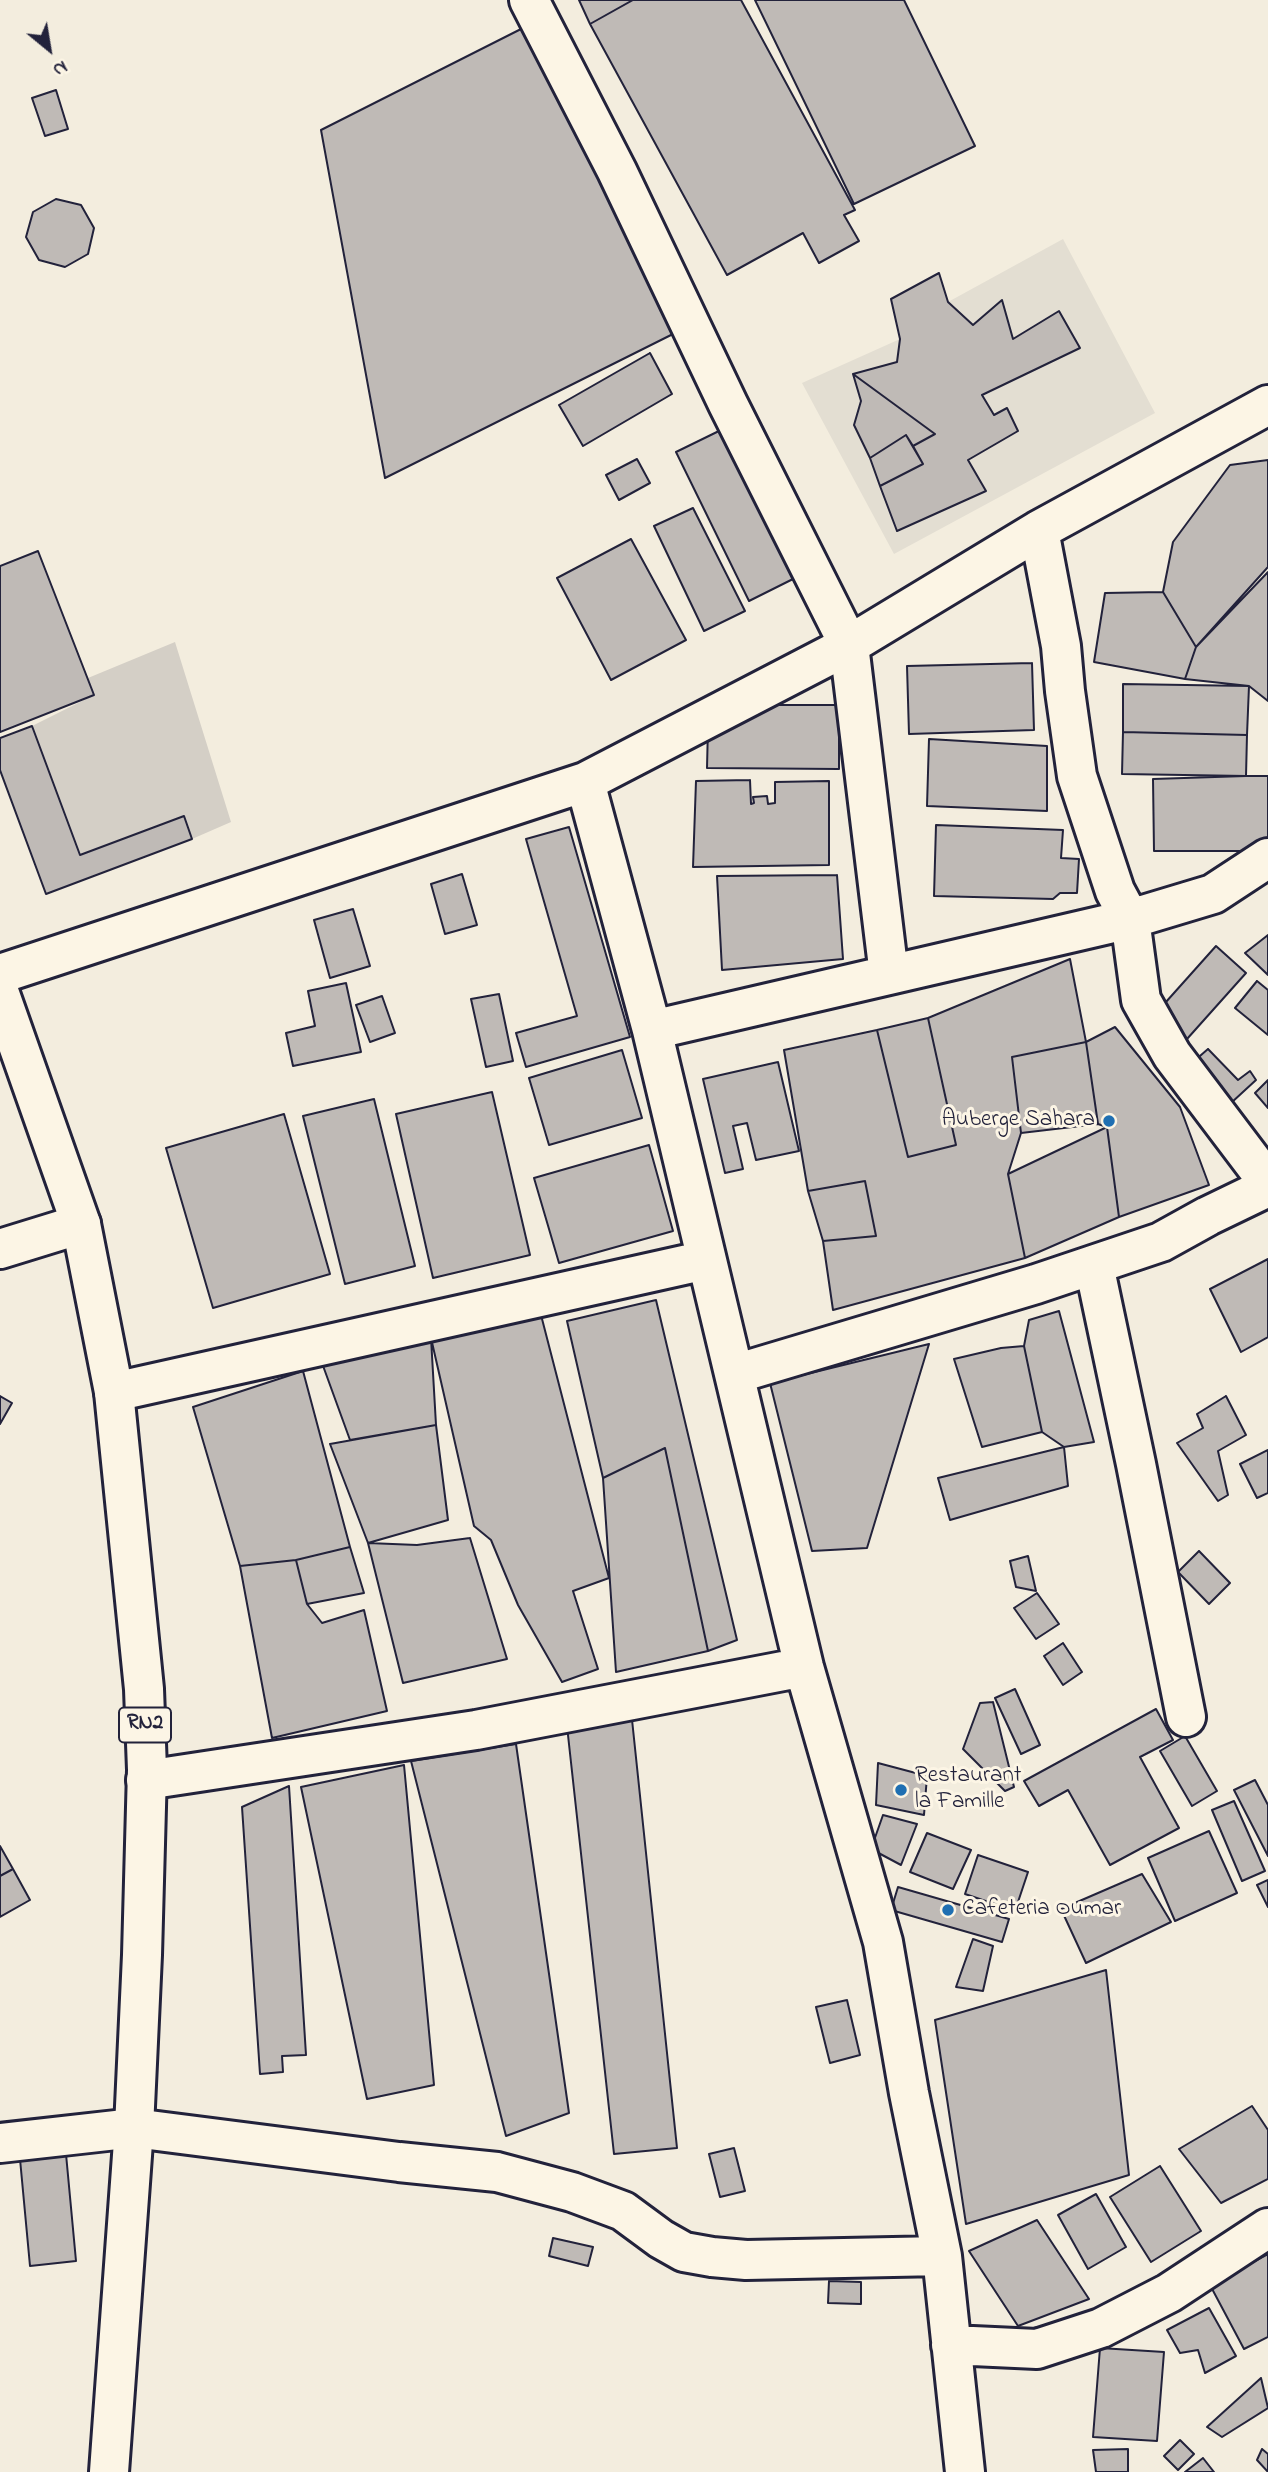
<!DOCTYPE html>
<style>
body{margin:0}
#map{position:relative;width:1268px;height:2472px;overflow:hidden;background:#f3edde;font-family:"Indie Flower",sans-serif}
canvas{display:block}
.north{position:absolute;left:14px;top:14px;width:70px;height:70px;-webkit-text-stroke:5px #fcf5e5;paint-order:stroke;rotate:150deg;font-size:19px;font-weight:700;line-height:28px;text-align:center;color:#22223b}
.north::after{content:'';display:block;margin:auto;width:24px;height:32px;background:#22223b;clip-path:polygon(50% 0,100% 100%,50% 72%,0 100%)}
</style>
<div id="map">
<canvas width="1268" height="2472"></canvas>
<div class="north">N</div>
</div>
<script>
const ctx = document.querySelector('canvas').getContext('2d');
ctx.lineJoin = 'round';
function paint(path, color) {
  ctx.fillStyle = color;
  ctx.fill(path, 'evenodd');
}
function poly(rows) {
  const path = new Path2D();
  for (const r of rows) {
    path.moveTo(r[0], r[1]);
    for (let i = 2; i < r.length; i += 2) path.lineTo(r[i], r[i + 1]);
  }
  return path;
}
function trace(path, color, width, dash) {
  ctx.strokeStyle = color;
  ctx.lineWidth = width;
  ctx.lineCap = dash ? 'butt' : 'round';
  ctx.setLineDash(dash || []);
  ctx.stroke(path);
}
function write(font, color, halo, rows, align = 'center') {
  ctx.font = font + ' "Indie Flower",sans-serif';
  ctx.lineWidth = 6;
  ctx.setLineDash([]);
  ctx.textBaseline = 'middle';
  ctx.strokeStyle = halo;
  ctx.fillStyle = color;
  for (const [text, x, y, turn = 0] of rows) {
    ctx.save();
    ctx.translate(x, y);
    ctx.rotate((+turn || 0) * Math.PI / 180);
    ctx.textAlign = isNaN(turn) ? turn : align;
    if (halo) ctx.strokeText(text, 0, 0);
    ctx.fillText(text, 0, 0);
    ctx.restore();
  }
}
paint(poly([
 [1063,239,1155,413,894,554,802,383,900,339,948,302]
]), '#e3ded2');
paint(poly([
 [175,642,231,822,192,839,184,816,80,855,32,726,94,695,88,678]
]), '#d4cfc6');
const building = poly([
 [579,0,633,0,590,24,579,0],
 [633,0,741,0,855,210,844,215,859,241,819,263,803,233,727,275,590,24,633,0],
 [755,0,904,0,975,146,854,204,755,0],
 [523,28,677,332,385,478,321,130,523,28],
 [56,90,68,129,45,136,32,98,56,90],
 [56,199,81,205,94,228,88,254,65,267,39,260,26,237,33,212,56,199],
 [939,273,948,302,973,325,1002,300,1013,339,1059,311,1080,348,982,395,994,415,1007,408,1018,431,968,460,986,491,897,531,880,486,923,464,913,446,935,434,853,374,897,362,900,339,891,299,939,273],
 [650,353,672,394,583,446,559,405,650,353],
 [853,374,935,434,913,446,906,435,870,458,854,425,861,401,853,374],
 [721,430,793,579,749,601,676,452,721,430],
 [906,435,923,464,880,486,870,458,906,435],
 [637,459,650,483,619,500,606,475,637,459],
 [1268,460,1268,567,1196,647,1163,592,1173,542,1230,465,1268,460],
 [693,508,745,611,704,631,654,526,693,508],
 [631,539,686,640,611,680,557,578,631,539],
 [38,551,94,695,0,732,0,566,38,551],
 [1268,572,1268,701,1249,686,1185,679,1196,647,1268,572],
 [1163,592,1196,647,1185,679,1094,662,1105,593,1163,592],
 [1032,663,1034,730,909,734,907,666,1032,663],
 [1123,684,1249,686,1247,735,1123,732,1123,684],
 [759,705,839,705,839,769,707,768,708,726,759,705],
 [32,726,80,855,184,816,192,839,46,894,0,770,0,738,32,726],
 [1123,732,1247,735,1246,776,1122,774,1123,732],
 [929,739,1047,746,1047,811,927,806,929,739],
 [1246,776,1268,776,1268,851,1154,851,1153,779,1246,776],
 [750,780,751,804,754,803,753,797,767,796,768,804,775,803,775,782,829,781,829,865,693,867,696,781,750,780],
 [936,825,1063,830,1061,858,1079,859,1077,893,1060,893,1053,899,934,896,936,825],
 [569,827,630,1037,526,1067,516,1033,577,1016,526,839,569,827],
 [462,874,477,925,445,934,431,884,462,874],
 [837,875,843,959,722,970,717,876,837,875],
 [353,909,370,966,330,978,314,920,353,909],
 [1268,935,1268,975,1245,953,1268,935],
 [1216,946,1246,973,1187,1039,1157,1012,1216,946],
 [1070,959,1086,1042,1012,1057,1021,1133,1008,1174,1025,1258,833,1310,823,1241,876,1236,865,1181,808,1191,784,1050,877,1030,908,1157,956,1145,928,1018,1070,959],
 [1257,981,1268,990,1268,1035,1235,1008,1257,981],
 [346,983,361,1052,293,1066,286,1033,315,1026,308,991,346,983],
 [499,994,513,1061,486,1067,471,999,499,994],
 [382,996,395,1033,370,1042,356,1005,382,996],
 [928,1018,956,1145,908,1157,877,1030,928,1018],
 [1115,1027,1180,1107,1209,1185,1119,1217,1107,1127,1098,1124,1086,1042,1115,1027],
 [1086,1042,1098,1124,1021,1133,1012,1057,1086,1042],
 [1208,1049,1238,1080,1250,1071,1256,1080,1231,1103,1193,1062,1208,1049],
 [622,1050,642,1118,549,1145,529,1078,622,1050],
 [778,1062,799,1151,756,1160,747,1123,733,1126,743,1169,725,1173,703,1079,778,1062],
 [1268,1080,1268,1108,1255,1093,1268,1080],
 [492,1092,530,1255,433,1278,396,1114,492,1092],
 [374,1099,415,1266,345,1284,303,1116,374,1099],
 [284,1114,330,1274,213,1308,166,1148,284,1114],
 [1107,1127,1119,1217,1025,1258,1008,1174,1107,1127],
 [649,1145,673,1231,559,1263,534,1178,649,1145],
 [865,1181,876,1236,823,1241,808,1191,865,1181],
 [1268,1259,1268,1337,1241,1352,1210,1289,1268,1259],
 [656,1300,737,1640,708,1651,665,1448,603,1478,567,1321,656,1300],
 [1059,1311,1094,1442,1064,1447,1042,1432,1024,1346,1029,1320,1059,1311],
 [541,1315,609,1578,573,1591,598,1669,562,1682,518,1605,491,1540,474,1526,431,1338,541,1315],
 [431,1338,436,1425,350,1440,322,1363,431,1338],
 [929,1344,867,1548,812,1551,770,1383,929,1344],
 [1024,1346,1042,1432,982,1447,954,1359,1001,1348,1024,1346],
 [303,1371,350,1547,296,1560,240,1566,193,1407,303,1371],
 [0,1396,12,1403,0,1424,0,1396],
 [1226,1396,1246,1435,1218,1451,1228,1495,1218,1501,1177,1443,1203,1428,1197,1414,1226,1396],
 [436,1425,448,1520,368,1543,330,1444,436,1425],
 [1064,1447,1068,1486,950,1520,938,1478,1064,1447],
 [665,1448,708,1651,616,1672,603,1478,665,1448],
 [1268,1450,1268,1493,1257,1498,1240,1464,1268,1450],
 [470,1538,507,1659,403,1683,368,1543,417,1545,470,1538],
 [350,1547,364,1593,307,1604,296,1560,350,1547],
 [1199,1551,1230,1583,1209,1604,1178,1572,1199,1551],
 [1028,1556,1036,1591,1016,1587,1010,1561,1028,1556],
 [296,1560,307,1604,322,1623,364,1610,387,1711,272,1738,240,1566,296,1560],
 [1037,1593,1059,1624,1036,1639,1014,1608,1037,1593],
 [1063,1643,1082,1672,1063,1685,1044,1656,1063,1643],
 [1015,1689,1040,1745,1021,1754,995,1698,1015,1689],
 [993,1702,1014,1787,1005,1791,963,1749,980,1703,993,1702],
 [1156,1709,1173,1740,1140,1757,1179,1828,1110,1865,1068,1790,1039,1806,1024,1781,1156,1709],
 [631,1710,677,2148,614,2154,567,1726,631,1710],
 [1185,1736,1217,1791,1192,1806,1160,1751,1185,1736],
 [516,1744,569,2113,506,2136,411,1761,516,1744],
 [878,1763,927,1776,924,1815,876,1805,878,1763],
 [404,1765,434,2085,367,2099,301,1787,404,1765],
 [1255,1780,1268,1805,1268,1856,1234,1790,1255,1780],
 [289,1786,306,2055,282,2056,283,2072,260,2074,242,1807,289,1786],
 [1234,1801,1265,1871,1242,1881,1212,1810,1234,1801],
 [883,1815,917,1824,901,1865,871,1849,883,1815],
 [1209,1831,1237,1893,1175,1921,1148,1858,1209,1831],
 [927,1833,971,1850,953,1889,910,1872,927,1833],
 [0,1846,13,1869,0,1876,0,1846],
 [978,1855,1028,1872,1015,1911,965,1894,978,1855],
 [13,1869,30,1900,0,1917,0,1876,13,1869],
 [1142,1874,1171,1922,1086,1963,1061,1909,1142,1874],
 [1268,1880,1268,1907,1257,1885,1268,1880],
 [898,1887,1009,1919,1002,1942,891,1910,898,1887],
 [973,1939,993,1946,983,1991,956,1987,973,1939],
 [1106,1970,1129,2175,966,2224,935,2020,1106,1970],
 [847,2000,860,2055,830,2063,816,2007,847,2000],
 [1252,2106,1268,2130,1268,2179,1221,2203,1179,2149,1252,2106],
 [734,2148,745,2191,720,2197,709,2154,734,2148],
 [66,2154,76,2261,30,2266,20,2159,66,2154],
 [1160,2166,1201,2231,1151,2262,1110,2197,1160,2166],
 [1096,2194,1126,2247,1088,2269,1058,2215,1096,2194],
 [1037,2220,1089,2299,1018,2326,969,2251,1037,2220],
 [553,2238,593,2247,588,2266,549,2256,553,2238],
 [1268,2254,1268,2337,1244,2349,1210,2285,1268,2254],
 [829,2281,861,2282,861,2304,828,2303,829,2281],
 [1209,2308,1236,2356,1205,2373,1198,2350,1180,2353,1167,2330,1209,2308],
 [1100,2348,1164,2352,1157,2441,1093,2437,1100,2348],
 [1261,2378,1268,2408,1222,2437,1207,2427,1261,2378],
 [1180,2440,1194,2454,1178,2470,1164,2456,1180,2440],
 [1128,2449,1128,2472,1096,2472,1093,2450,1128,2449],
 [1262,2449,1268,2454,1268,2472,1257,2460,1262,2449],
 [1203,2458,1214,2472,1185,2472,1203,2458]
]);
paint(building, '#bfbab6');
trace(building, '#22223b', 2);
const minor = poly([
 [529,0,617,171,728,404,849,645,889,975],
 [1039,530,1061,646,1065,691,1077,776,1115,891,1130,919,1141,1000,1172,1055,1268,1182],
 [585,782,652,1030,804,1667,883,1942,909,2093,942,2256,965,2472],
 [0,974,585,782,849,645,1039,530,1268,405],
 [652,1030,1130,919,1213,894,1268,858],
 [0,1249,81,1224],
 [1094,1265,1136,1464,1186,1717],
 [735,1374,1036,1284,1161,1242,1208,1216,1268,1187],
 [114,1392,706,1260],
 [146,1780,476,1730,804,1667],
 [0,2143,134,2128,399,2162,497,2172,572,2192,623,2211,661,2239,684,2252,712,2257,746,2260,942,2256],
 [951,2345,1037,2349,1101,2328,1169,2293,1268,2228]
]);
const highway = poly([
 [0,994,81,1224,114,1392,144,1689,147,1770,142,1955,134,2128,109,2472]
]);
trace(minor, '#22223b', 44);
trace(highway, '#22223b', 44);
trace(minor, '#fcf5e5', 38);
trace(highway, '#fcf5e5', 38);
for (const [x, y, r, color] of [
 [1109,1121,7,"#1f6fb2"],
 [901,1790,7,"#1f6fb2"],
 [948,1910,7,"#1f6fb2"]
]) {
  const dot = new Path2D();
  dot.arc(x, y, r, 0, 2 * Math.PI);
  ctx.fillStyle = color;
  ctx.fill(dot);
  trace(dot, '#fcf5e5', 2.5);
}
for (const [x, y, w] of [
 [145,1725,52]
]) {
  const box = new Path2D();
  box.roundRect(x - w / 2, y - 17.5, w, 35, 5);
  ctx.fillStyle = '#fcf5e5';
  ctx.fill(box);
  trace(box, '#22223b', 2);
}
write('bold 21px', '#22223b', null, [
 ["RN2",145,1725]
]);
write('23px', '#22223b', '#fcf5e5', [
 ["Auberge Sahara",1095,1121,"right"],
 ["Restaurant",915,1777],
 ["la Famille",915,1803],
 ["Cafeteria Oumar",962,1910]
], 'left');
</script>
